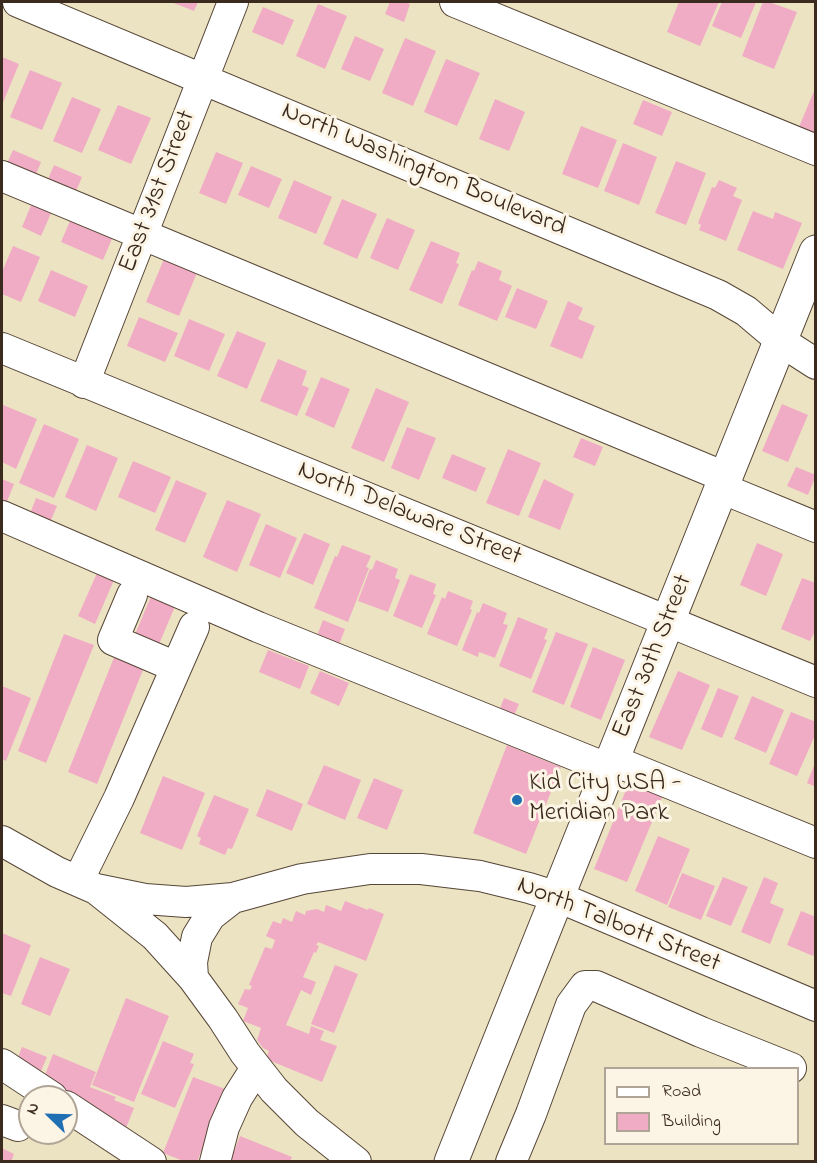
<!DOCTYPE html>
<style>
body{margin:0}
#map{position:relative;width:817px;height:1163px;overflow:hidden;background:#ece3c2;font-family:"Indie Flower",sans-serif}
canvas{display:block}
.frame{position:absolute;inset:0;border:3px solid #3b2a1e;pointer-events:none}
.legend{position:absolute;left:604px;top:1067px;width:195px;height:78px;box-sizing:border-box;background:#fcf5e5;border:2px solid #afa495;margin:0;padding:8px 10px;list-style:none;font-size:18px;color:#3b2a1e}
.legend li{display:flex;align-items:center;gap:12px;height:30px}
.legend b{width:30px;border:2px solid #afa495}
.north{position:absolute;left:18px;top:1085px;width:60px;height:60px;box-sizing:border-box;background:#fcf5e5;border:2px solid #afa495;border-radius:50%;rotate:293deg;font-size:16px;font-weight:700;line-height:24px;text-align:center;color:#3b2a1e}
.north::after{content:'';display:block;margin:auto;width:21px;height:27px;background:#1f6fb2;clip-path:polygon(50% 0,100% 100%,50% 72%,0 100%)}
</style>
<div id="map">
<canvas width="817" height="1163"></canvas>
<div class="frame"></div>
<ul class="legend">
<li><b style="height:8px;background:#fff"></b>Road</li>
<li><b style="height:16px;background:#f1acc5"></b>Building</li>
</ul>
<div class="north">N</div>
</div>
<script>
const ctx = document.querySelector('canvas').getContext('2d');
ctx.lineJoin = 'round';
function paint(path, color) {
  ctx.fillStyle = color;
  ctx.fill(path, 'evenodd');
}
function poly(rows) {
  const path = new Path2D();
  for (const r of rows) {
    path.moveTo(r[0], r[1]);
    for (let i = 2; i < r.length; i += 2) path.lineTo(r[i], r[i + 1]);
  }
  return path;
}
function trace(path, color, width, dash) {
  ctx.strokeStyle = color;
  ctx.lineWidth = width;
  ctx.lineCap = dash ? 'butt' : 'round';
  ctx.setLineDash(dash || []);
  ctx.stroke(path);
}
function write(font, color, halo, rows, align = 'center') {
  ctx.font = font + ' "Indie Flower",sans-serif';
  ctx.lineWidth = 6;
  ctx.setLineDash([]);
  ctx.textBaseline = 'middle';
  ctx.strokeStyle = halo;
  ctx.fillStyle = color;
  for (const [text, x, y, turn = 0] of rows) {
    ctx.save();
    ctx.translate(x, y);
    ctx.rotate((+turn || 0) * Math.PI / 180);
    ctx.textAlign = isNaN(turn) ? turn : align;
    if (halo) ctx.strokeText(text, 0, 0);
    ctx.fillText(text, 0, 0);
    ctx.restore();
  }
}
paint(poly([
 [171,2,198,2,194,11],
 [390,2,405,2,410,4,404,22,385,14],
 [679,2,719,2,700,46,667,32],
 [722,2,756,2,741,38,712,26],
 [763,2,769,2,797,12,774,69,742,56],
 [318,4,347,16,325,69,296,56],
 [263,7,294,20,283,45,252,32],
 [355,36,384,49,370,81,341,69],
 [405,38,436,51,413,106,382,93],
 [2,57,19,64,2,105],
 [446,59,480,73,457,126,424,112],
 [30,70,62,83,42,130,10,117],
 [814,91,816,91,816,148,794,139],
 [72,97,101,109,82,153,53,141],
 [495,99,525,112,509,151,479,139],
 [643,100,672,112,662,136,633,124],
 [118,105,151,118,131,164,98,150],
 [581,126,617,140,598,188,562,174],
 [623,143,657,157,639,205,604,191],
 [13,150,41,162,33,182,4,170],
 [216,152,243,163,226,204,199,193],
 [676,161,706,173,686,225,655,213],
 [54,165,82,177,74,196,46,184],
 [251,166,282,179,269,208,238,195],
 [294,180,332,197,316,234,278,218],
 [719,180,737,188,733,196,742,200,726,241,699,230,701,225,698,223,712,187,715,188],
 [342,199,377,214,357,259,323,244],
 [32,203,52,211,41,236,22,227],
 [753,211,773,219,775,212,802,223,783,269,737,250],
 [72,216,114,234,103,260,61,242],
 [387,218,415,230,398,270,370,258],
 [431,241,460,253,456,263,459,264,442,304,409,290],
 [13,246,40,257,21,302,2,294,2,272],
 [166,254,199,268,179,316,146,302],
 [478,261,502,271,499,280,512,286,497,321,458,305,472,270,474,271],
 [51,270,88,286,75,317,38,301],
 [517,288,548,301,536,329,505,317],
 [568,301,583,308,578,319,595,326,582,359,550,346],
 [139,317,178,333,165,362,127,346],
 [189,319,225,334,209,371,174,356],
 [237,331,266,343,247,389,217,376],
 [278,359,307,371,302,385,309,388,297,416,260,401],
 [321,377,350,389,334,428,305,415],
 [376,388,409,402,384,462,351,448],
 [782,404,808,415,788,462,762,451],
 [3,405,37,419,16,469,2,462,2,409],
 [44,424,79,439,54,498,19,483],
 [407,427,436,438,419,480,391,468],
 [581,438,603,447,595,466,573,457],
 [87,445,118,458,96,511,65,497],
 [508,449,541,463,519,516,486,503],
 [452,454,486,468,476,492,442,478],
 [133,461,171,477,155,513,118,497],
 [796,467,816,475,808,495,787,486],
 [2,479,14,484,4,509,2,508],
 [544,479,574,494,560,530,528,517],
 [176,480,207,493,185,543,155,530],
 [36,498,57,506,48,527,28,519],
 [227,500,261,514,237,572,203,557],
 [266,524,297,538,280,578,249,565],
 [304,533,330,544,313,585,286,573],
 [757,543,783,554,766,596,740,585],
 [342,545,371,556,366,567,369,568,348,622,314,608,335,556,337,557],
 [376,560,398,569,395,578,400,580,388,612,358,601,370,569,372,570],
 [97,573,114,580,95,624,78,616],
 [410,574,436,584,433,594,436,595,422,628,393,616],
 [802,578,816,583,816,629,810,641,781,629],
 [448,591,473,601,470,609,472,610,457,646,427,634,442,597,445,599],
 [152,594,176,604,157,649,133,639],
 [483,603,507,613,503,624,508,625,495,658,479,652,478,657,462,650,477,612,479,613],
 [518,617,548,629,544,639,547,640,531,679,499,666],
 [323,620,345,629,337,650,315,641],
 [556,632,588,644,564,705,532,692],
 [64,634,94,645,46,763,18,751],
 [593,647,625,660,601,720,570,707],
 [268,650,309,666,300,689,259,672],
 [115,655,145,665,97,784,68,772],
 [320,671,349,683,339,706,310,693],
 [678,671,710,685,682,750,649,737],
 [2,686,31,698,6,761,2,759],
 [718,688,739,696,722,738,701,729],
 [752,696,784,710,766,753,734,739],
 [504,698,519,704,510,725,496,719],
 [791,712,816,722,816,733,797,776,769,764],
 [507,745,561,767,526,854,473,833],
 [815,763,816,763,816,787,807,783],
 [324,765,361,780,345,820,307,804],
 [163,776,205,793,182,850,140,833],
 [374,778,403,790,387,830,357,818],
 [630,780,664,793,627,882,594,869],
 [267,789,303,804,292,831,256,816],
 [214,795,249,809,232,849,228,848,225,855,199,844,201,838,197,836],
 [658,836,690,849,667,905,635,891],
 [682,873,715,886,701,920,668,907],
 [723,877,748,887,731,926,706,916],
 [764,877,778,883,770,903,784,909,770,944,741,932],
 [345,901,368,910,369,908,384,914,366,961,318,942,316,945,319,946,316,953,314,952,303,977,316,982,311,995,301,990,286,1025,309,1034,311,1026,324,1031,320,1040,337,1046,322,1082,266,1059,269,1051,263,1048,257,1040,261,1028,243,1021,248,1008,238,1004,245,989,250,990,252,986,249,985,265,947,272,949,275,940,266,936,273,921,281,924,283,918,292,922,296,911,305,915,306,911,317,909,324,912,326,905,341,911],
 [801,911,816,917,816,949,813,956,787,945],
 [2,933,31,945,11,996,2,993],
 [40,957,70,969,50,1016,21,1004],
 [335,965,358,974,334,1033,311,1024],
 [126,998,169,1016,134,1102,92,1085],
 [163,1041,194,1054,190,1063,194,1064,175,1108,141,1094],
 [22,1047,47,1057,38,1078,14,1068],
 [53,1054,96,1072,90,1087,116,1097,114,1100,134,1108,124,1133,42,1083],
 [193,1077,225,1089,197,1162,186,1162,163,1153],
 [240,1136,292,1157,290,1162,230,1162],
 [2,1148,14,1154,11,1162,2,1162]
]), '#f1acc5');
const minor = poly([
 [18,2,718,295,746,311,785,344,816,364],
 [455,2,816,150],
 [2,176,725,477],
 [2,348,816,682],
 [84,383,233,2],
 [721,488,816,527],
 [2,516,258,627,609,769],
 [132,595,113,640,176,667],
 [612,760,816,843],
 [2,841,57,872,96,889,155,936,193,978,223,1019,245,1053,274,1090,307,1123,356,1162],
 [78,881,119,798,194,627],
 [96,889,145,899,186,902,233,898,302,879,370,869,421,869,480,876,529,888,558,897,816,1006],
 [193,978,192,962,197,937,210,916,233,898],
 [2,1064,52,1097],
 [66,1106,151,1162],
 [2,1120,18,1126],
 [215,1162,224,1127,237,1098,256,1068],
 [511,1162,531,1114,571,1005,585,986,596,986,701,1032,791,1068]
]);
const major = poly([
 [451,1162,816,252]
]);
trace(minor, '#564637', 32);
trace(major, '#564637', 35);
trace(minor, '#fff', 30);
trace(major, '#fff', 33);
for (const [x, y, r, color] of [
 [517,800,6,"#1f6fb2"]
]) {
  const dot = new Path2D();
  dot.arc(x, y, r, 0, 2 * Math.PI);
  ctx.fillStyle = color;
  ctx.fill(dot);
  trace(dot, '#fcf5e5', 2);
}
write('26px', '#3b2a1e', '#fcf5e5', [
 ["North Washington Boulevard",423,171,23],
 ["East 31st Street",159,192,-69],
 ["North Delaware Street",409,515,22],
 ["East 30th Street",654,657,-68],
 ["North Talbott Street",618,926,22]
]);
write('26px', '#3b2a1e', '#fcf5e5', [
 ["Kid City USA -",529,785],
 ["Meridian Park",529,815]
], 'left');
</script>
